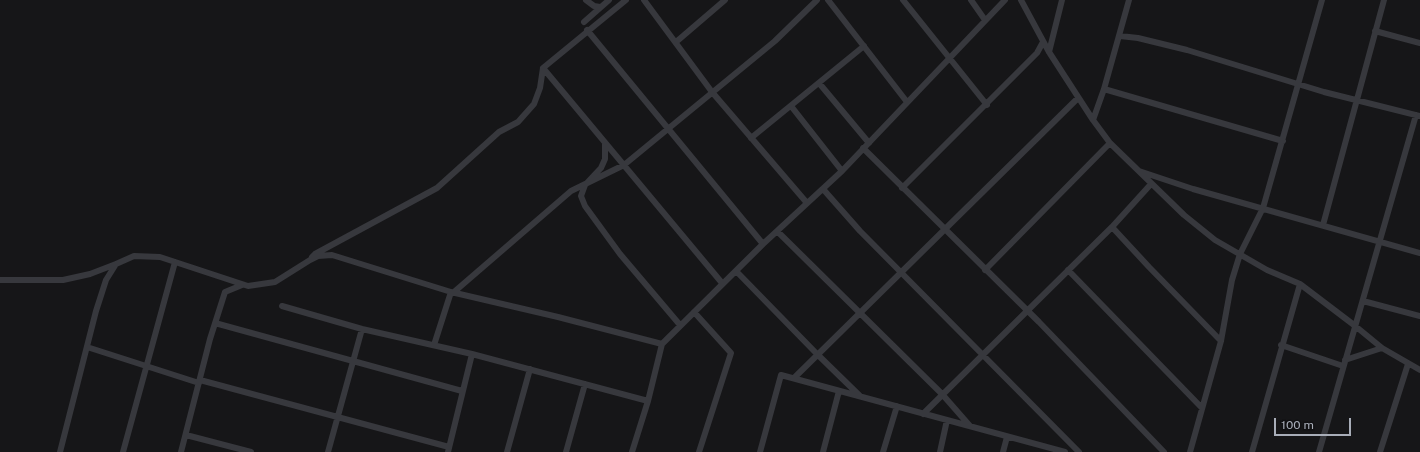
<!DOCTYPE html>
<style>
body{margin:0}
#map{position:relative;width:1420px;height:452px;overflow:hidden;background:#161618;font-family:"Public Sans",sans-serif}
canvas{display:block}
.scale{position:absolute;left:1274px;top:418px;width:77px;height:18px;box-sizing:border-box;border:2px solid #a8adb8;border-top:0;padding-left:5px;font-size:12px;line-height:14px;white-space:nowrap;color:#a8adb8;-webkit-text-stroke:3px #111113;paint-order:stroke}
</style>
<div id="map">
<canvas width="1420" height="452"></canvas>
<div class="scale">100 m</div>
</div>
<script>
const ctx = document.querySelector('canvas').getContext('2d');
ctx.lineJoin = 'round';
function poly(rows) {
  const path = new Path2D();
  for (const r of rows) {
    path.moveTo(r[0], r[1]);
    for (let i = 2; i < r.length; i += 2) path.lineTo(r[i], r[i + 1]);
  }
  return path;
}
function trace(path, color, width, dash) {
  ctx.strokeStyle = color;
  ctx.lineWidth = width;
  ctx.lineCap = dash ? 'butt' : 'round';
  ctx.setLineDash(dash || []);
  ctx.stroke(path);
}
trace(poly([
 [586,0,594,6,600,7],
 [644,0,712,92,807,203],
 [828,0,907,102],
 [903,0,987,105],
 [971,0,985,20],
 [1021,0,1049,52,1093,120,1110,143,1184,215,1215,240,1267,270,1300,284,1354,325,1382,348,1420,370],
 [584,22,609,0],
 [587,30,763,244],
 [1375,31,1420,43],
 [1120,36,1138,38,1187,50,1324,92,1420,116],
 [676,42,725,0],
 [1049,52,1062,0],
 [543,68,722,283],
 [819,83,869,143],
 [1104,89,1283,141],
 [791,106,842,171],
 [1093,120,1104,89,1129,0],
 [751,138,864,46],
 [605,144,605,159,601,168,585,185,581,196,585,206,620,254,680,325],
 [863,148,1039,322,1164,452],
 [1139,171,1193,189,1420,253],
 [902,188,1037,53,1043,42],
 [823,189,860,231,1079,452],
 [1323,225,1384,0],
 [1112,227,1149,267,1221,341],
 [777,231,942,394,970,426],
 [312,257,315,254,437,188,499,132,518,122,534,104,540,88,543,68,626,0],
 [985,270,1110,143],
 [1068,270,1202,408],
 [736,271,817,354,860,396],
 [0,280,63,280,90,274,116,264],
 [454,292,571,191,624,165,775,41,817,0],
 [1363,301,1420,316],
 [282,306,362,329,472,354,648,401],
 [694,312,731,353,699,452],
 [215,323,462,391],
 [434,345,451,292],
 [1281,345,1343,366],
 [87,347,199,383],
 [1345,360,1382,348],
 [794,378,1078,98],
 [200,380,449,447],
 [923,414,1112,227,1151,184],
 [186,435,251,452],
 [60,452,96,311,106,280,116,264,134,256,160,257,248,286,275,282,310,260,318,256,332,255,451,292,558,317,662,344],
 [123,452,175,262],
 [181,452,210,339,225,292,242,285],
 [328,452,362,329],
 [448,452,472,354],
 [507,452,530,369],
 [566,452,585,384],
 [632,452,648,401,662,344,763,244,842,171,1005,0],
 [760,452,781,375,1065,452],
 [823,452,839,391],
 [883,452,897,406],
 [940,452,947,420],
 [1003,452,1007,437],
 [1190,452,1221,341,1232,280,1240,254,1263,208,1322,0],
 [1252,452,1300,284],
 [1319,452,1416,115],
 [1380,452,1408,364]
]), '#37383d', 6);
</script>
